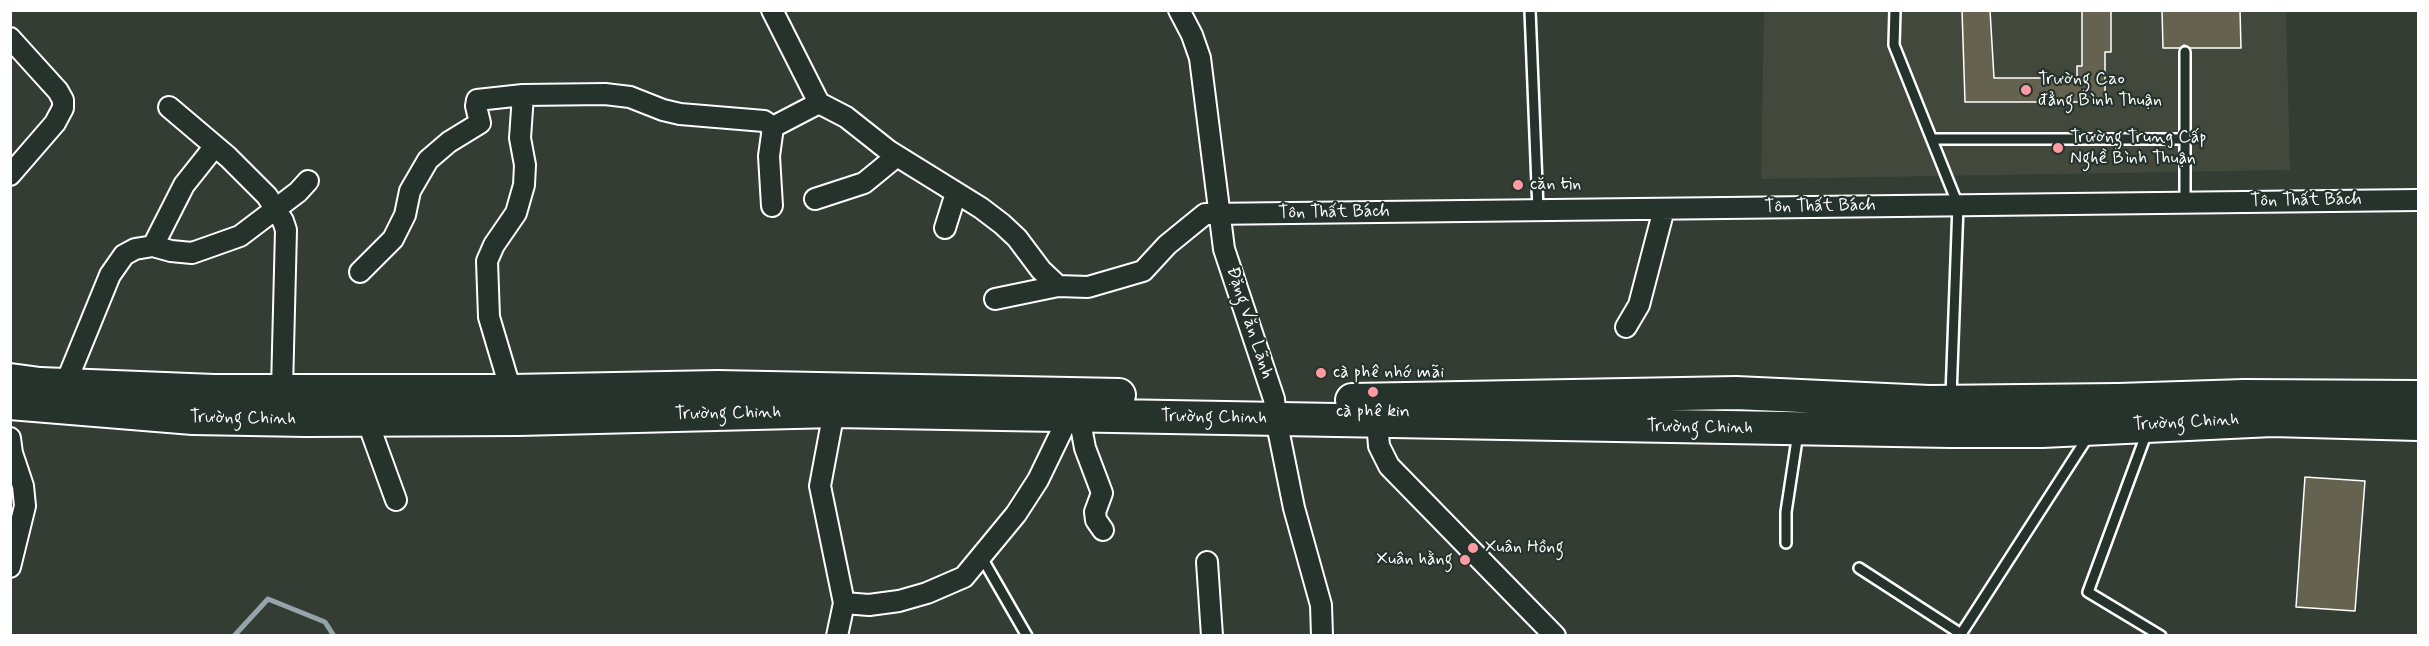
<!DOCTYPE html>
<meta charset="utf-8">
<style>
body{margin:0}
#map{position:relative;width:2429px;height:646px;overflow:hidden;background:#333d34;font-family:Mynerve,sans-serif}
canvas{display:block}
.frame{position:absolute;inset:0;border:12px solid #fff;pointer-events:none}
</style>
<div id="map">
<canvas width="2429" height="646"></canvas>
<div class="frame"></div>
</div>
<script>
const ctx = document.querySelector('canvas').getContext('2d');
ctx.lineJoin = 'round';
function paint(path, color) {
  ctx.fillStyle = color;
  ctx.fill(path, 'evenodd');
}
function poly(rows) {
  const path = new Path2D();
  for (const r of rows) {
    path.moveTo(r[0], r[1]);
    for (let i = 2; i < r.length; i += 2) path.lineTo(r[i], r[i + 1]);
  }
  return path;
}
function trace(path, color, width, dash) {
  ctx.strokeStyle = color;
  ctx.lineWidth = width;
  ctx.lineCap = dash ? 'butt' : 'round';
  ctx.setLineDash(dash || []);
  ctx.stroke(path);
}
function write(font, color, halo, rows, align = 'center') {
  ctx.font = font + ' Mynerve,sans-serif';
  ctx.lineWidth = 4.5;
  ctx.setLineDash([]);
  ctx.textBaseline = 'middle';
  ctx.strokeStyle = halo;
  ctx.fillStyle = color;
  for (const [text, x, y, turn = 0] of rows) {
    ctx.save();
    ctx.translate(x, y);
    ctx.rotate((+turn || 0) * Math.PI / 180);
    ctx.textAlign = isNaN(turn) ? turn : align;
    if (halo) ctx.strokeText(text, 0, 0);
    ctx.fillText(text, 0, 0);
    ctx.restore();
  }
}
paint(poly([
 [1764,11,2286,11,2290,170,1761,179]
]), '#42483c');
trace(poly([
 [234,636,268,599,325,622,334,636]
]), '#94a4aa', 5);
const building = poly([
 [1962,10,1990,10,1994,78,2077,78,2077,66,2082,66,2082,10,2111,10,2111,52,2105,52,2105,102,1965,102,1962,10],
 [2162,10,2240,10,2241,48,2190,48,2184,45,2180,48,2163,48,2162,10],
 [2305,477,2365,481,2355,611,2296,607,2305,477]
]);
paint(building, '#65634f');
trace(building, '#fff', 1.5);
const service = poly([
 [1530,10,1538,210],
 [1895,10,1894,45,1958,205,1951,396],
 [1932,139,2186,139],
 [2185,203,2185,52],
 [2147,432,2088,592,2161,636],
 [1786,543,1786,512,1798,433],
 [981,556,1027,636],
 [1859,568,1961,634,2089,435]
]);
const minor = poly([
 [772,10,819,103,846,117,889,151,981,208,1002,224,1017,238,1041,270,1058,286,1088,287,1143,271,1167,245,1205,214,2418,200],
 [1179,10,1192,35,1200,58,1224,249,1274,399,1276,419,1294,508,1321,605,1322,636],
 [10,38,58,91,63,100,63,108,55,123,10,175],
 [169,107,228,157,267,196,283,221,286,230,282,389],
 [815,199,864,183,897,156],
 [772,206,769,156,773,127],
 [945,228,956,193],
 [153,246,184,185,215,146],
 [360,272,393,239,405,215,410,191,428,160,449,142,480,123,476,106,477,100,523,95],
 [995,299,1058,286],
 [1626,327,1639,305,1664,209],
 [65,385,110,275,124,255,135,249,153,246,171,251,192,253,240,236,298,192,308,181],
 [511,391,489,317,487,261,494,245,516,213,524,185,525,165,520,138,523,95,605,94,630,97,663,110,680,114,764,121,773,127,819,103],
 [834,411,820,486,844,603],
 [1380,411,1377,421,1379,446,1389,466,1555,636],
 [1079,416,1085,448,1102,493,1095,512,1096,520,1103,530],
 [367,420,396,500],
 [10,438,12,453,23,486,25,506,10,567],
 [1207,562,1212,636],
 [837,636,844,603,869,605,899,601,927,593,964,577,1016,514,1038,480,1069,416]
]);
const trunk = poly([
 [10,380,40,384,214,391,511,391,718,387,1119,395],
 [1352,400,1736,393,1929,402,2118,400,2244,396,2418,397],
 [10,403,193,418,306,420,519,419,834,411,1950,431,2042,431,2272,420,2418,424]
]);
trace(service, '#fff', 14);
trace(minor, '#fff', 24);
trace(trunk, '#fff', 36);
trace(service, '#26332d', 9);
trace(minor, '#26332d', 20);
trace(trunk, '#26332d', 32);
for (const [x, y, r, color] of [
 [2026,90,6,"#ff9aa2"],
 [2058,148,6,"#ff9aa2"],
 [1518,185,6,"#ff9aa2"],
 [1321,373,6,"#ff9aa2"],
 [1373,392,6,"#ff9aa2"],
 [1473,548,6,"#ff9aa2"],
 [1465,560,6,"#ff9aa2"]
]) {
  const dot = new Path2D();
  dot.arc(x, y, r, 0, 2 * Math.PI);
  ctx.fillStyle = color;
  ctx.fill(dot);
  trace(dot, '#26332d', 2);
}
write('18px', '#fff', '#26332d', [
 ["Trường Cao",2038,80],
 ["đẳng Bình Thuận",2038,101],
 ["Trường Trung Cấp",2070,138],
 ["Nghề Bình Thuận",2070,159],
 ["căn tin",1530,185],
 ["cà phê nhớ mãi",1333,373],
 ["cà phê kin",1373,412,"center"],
 ["Xuân Hồng",1485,548],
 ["Xuân hằng",1453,560,"right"]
], 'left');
write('18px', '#fff', '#26332d', [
 ["Tôn Thất Bách",2306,201,-1],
 ["Tôn Thất Bách",1820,207,-1],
 ["Tôn Thất Bách",1334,213,-1],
 ["Đặng Văn Lãnh",1249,323,72],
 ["Trường Chinh",728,414,-1],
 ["Trường Chinh",1214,418,1],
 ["Trường Chinh",243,419,1],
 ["Trường Chinh",2186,423,-3],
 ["Trường Chinh",1700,428,1]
]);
</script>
